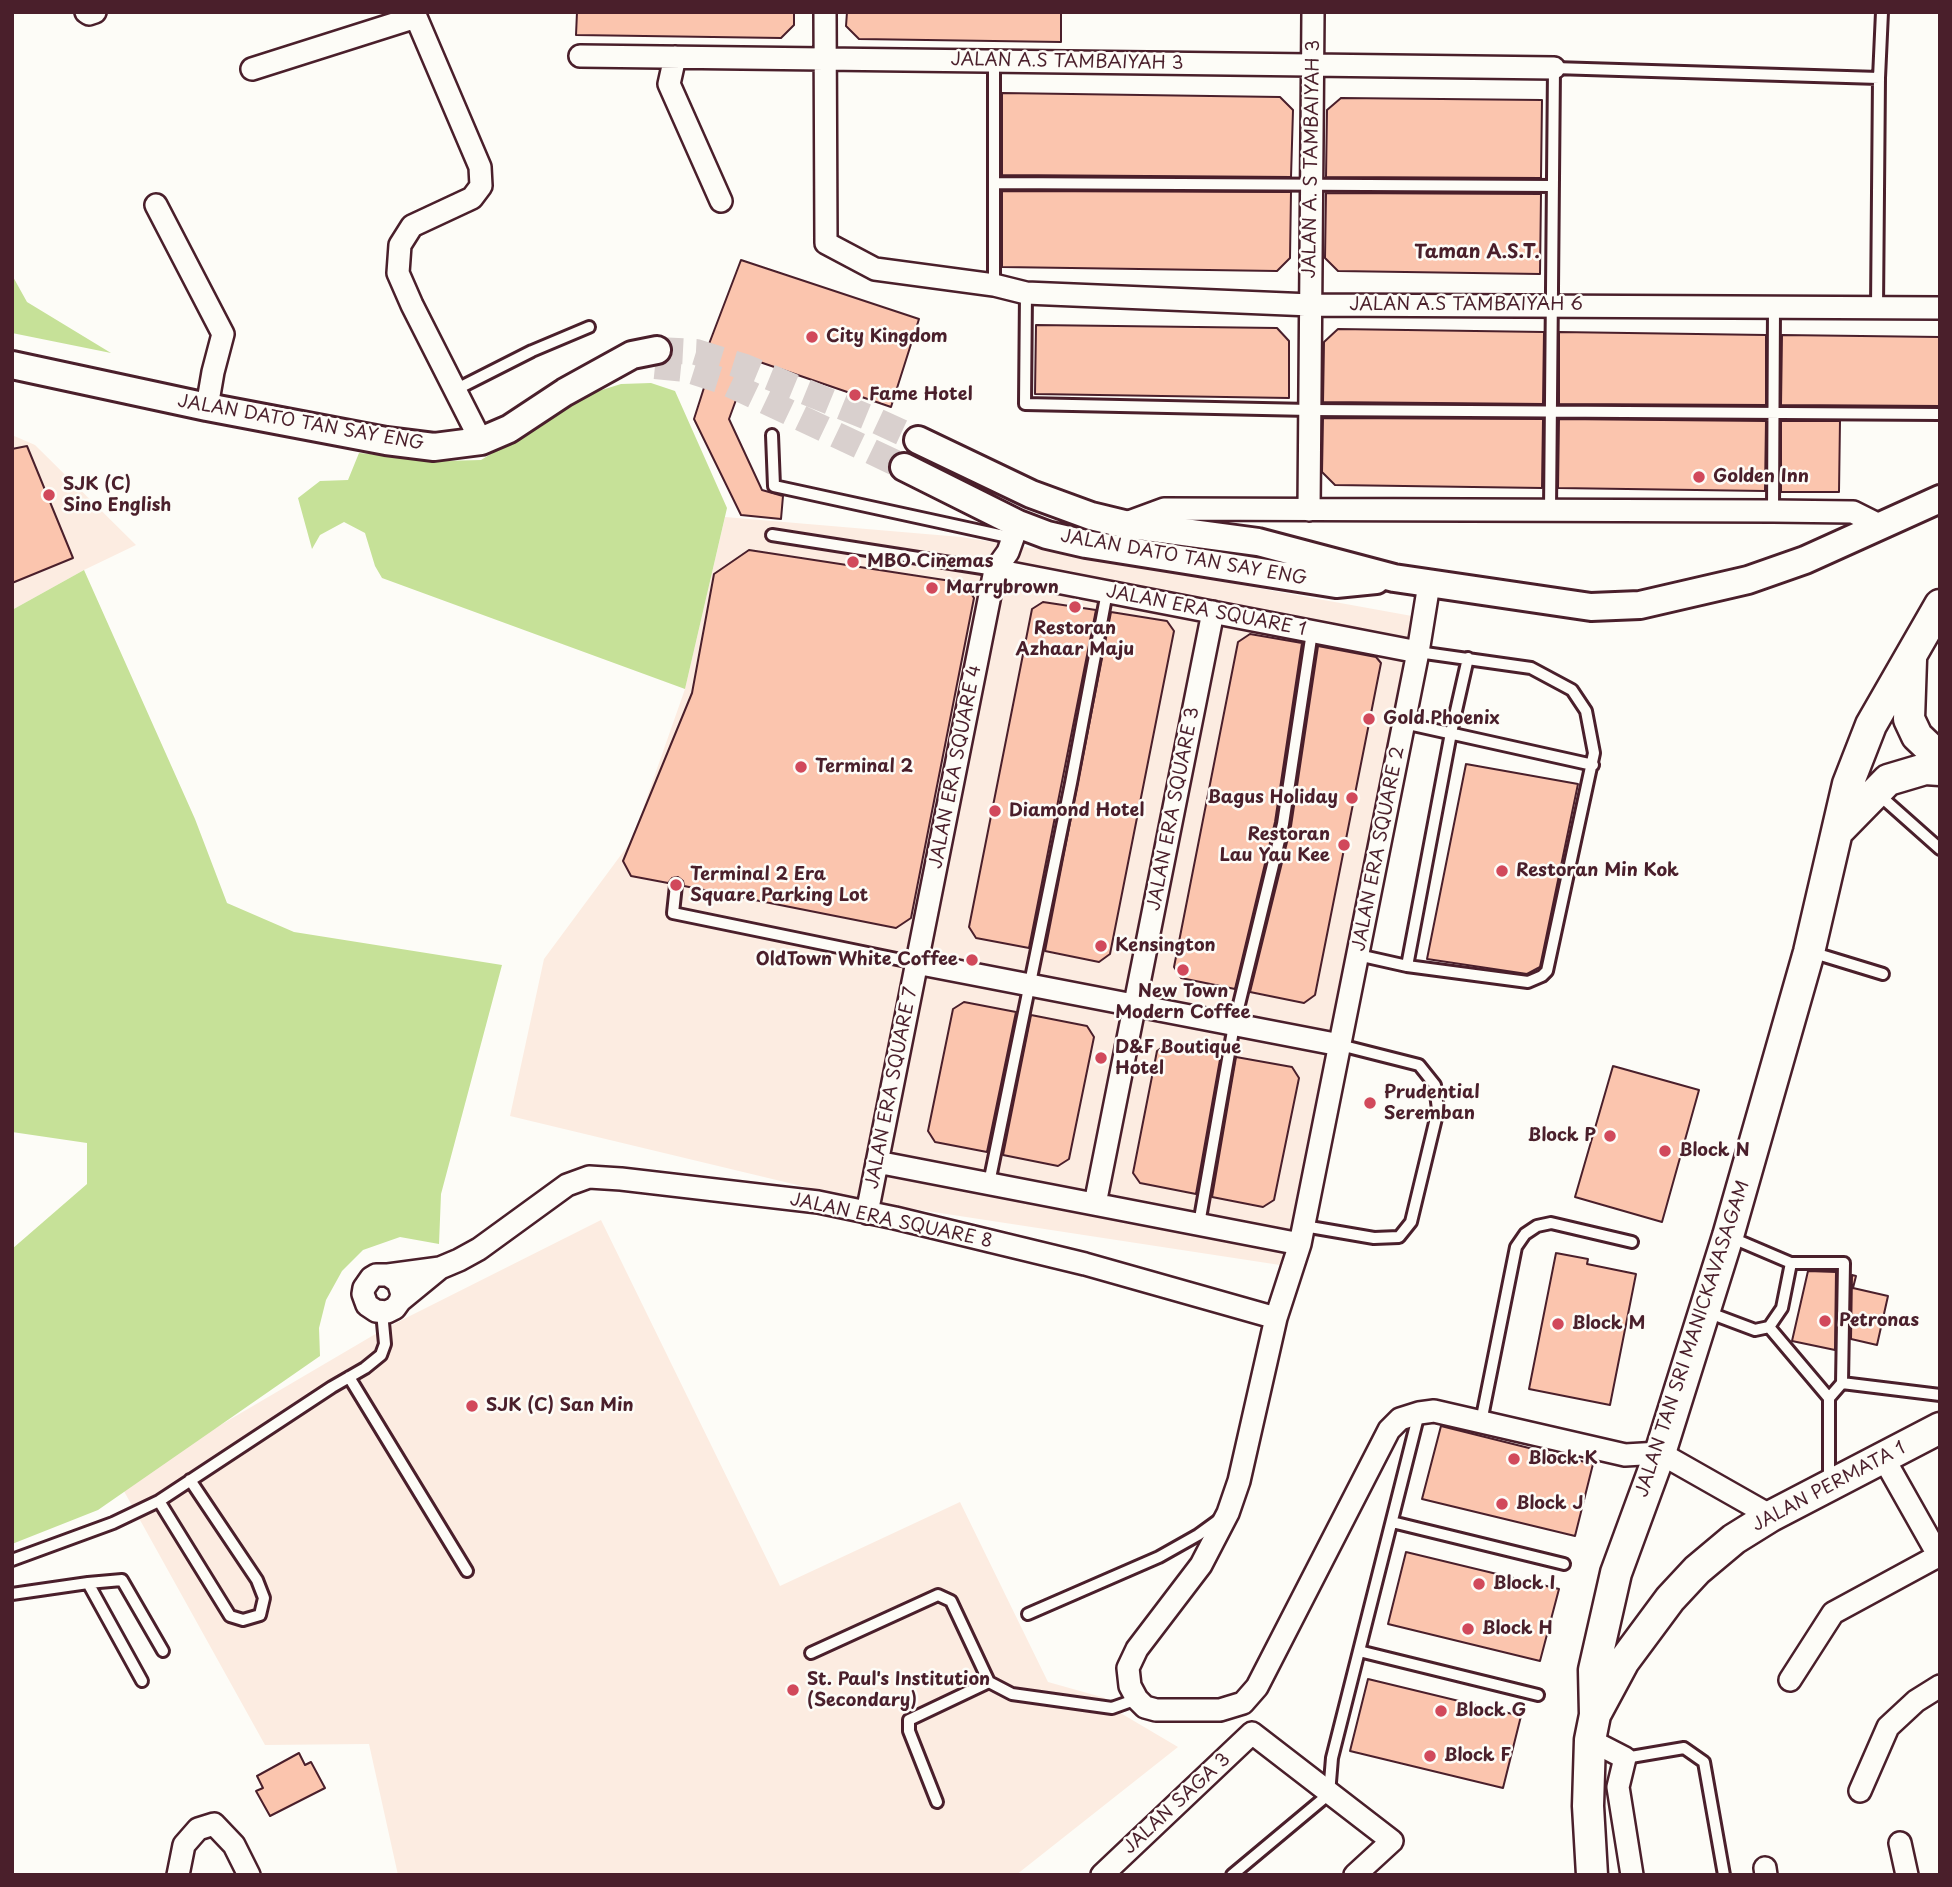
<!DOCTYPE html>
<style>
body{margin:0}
#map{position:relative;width:1952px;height:1887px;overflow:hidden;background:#fdfcf7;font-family:"Playpen Sans",sans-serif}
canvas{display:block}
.frame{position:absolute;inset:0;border:14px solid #4a1f2b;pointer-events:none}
</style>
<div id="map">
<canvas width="1952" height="1887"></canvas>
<div class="frame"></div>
</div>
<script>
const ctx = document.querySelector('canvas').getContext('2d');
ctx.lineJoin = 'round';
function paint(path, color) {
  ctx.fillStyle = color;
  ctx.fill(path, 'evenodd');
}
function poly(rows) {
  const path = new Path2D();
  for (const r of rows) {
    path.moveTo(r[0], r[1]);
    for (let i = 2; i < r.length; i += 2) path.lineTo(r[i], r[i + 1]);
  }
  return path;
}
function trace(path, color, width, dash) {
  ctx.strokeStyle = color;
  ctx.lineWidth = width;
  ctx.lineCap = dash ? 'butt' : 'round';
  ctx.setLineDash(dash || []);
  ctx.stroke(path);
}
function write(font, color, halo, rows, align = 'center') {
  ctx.font = font + ' "Playpen Sans",sans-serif';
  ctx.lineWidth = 5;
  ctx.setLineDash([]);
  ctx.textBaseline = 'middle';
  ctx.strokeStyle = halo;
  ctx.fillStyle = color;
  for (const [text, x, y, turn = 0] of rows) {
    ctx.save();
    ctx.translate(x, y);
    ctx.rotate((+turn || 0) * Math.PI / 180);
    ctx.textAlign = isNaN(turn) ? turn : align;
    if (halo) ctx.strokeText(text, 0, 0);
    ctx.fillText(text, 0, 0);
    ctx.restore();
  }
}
paint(poly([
 [12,435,35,445,136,545,84,570,12,610],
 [725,517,961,537,1070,554,1434,620,1293,1267,868,1202,510,1116,544,959,632,840,685,689],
 [601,1220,780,1586,960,1502,1048,1682,1105,1698,1112,1708,1178,1747,1016,1875,398,1875,369,1744,265,1745,120,1484,384,1329]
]), '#fcece1');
paint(poly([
 [12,275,27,302,111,353,12,333],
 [651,383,675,391,727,508,685,689,382,578,375,566,365,533,344,522,320,535,312,549,298,498,320,481,348,480,359,453,441,461,481,460,592,393,621,384],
 [84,570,195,819,227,903,294,932,502,965,441,1194,439,1244,400,1237,363,1250,342,1271,326,1300,319,1328,320,1356,98,1510,12,1544,12,1249,87,1184,87,1143,12,1132,12,610]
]), '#c6e198');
const building = poly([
 [577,12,794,12,794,25,781,38,576,35,577,12],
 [847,12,1061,12,1061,42,859,39,846,26,847,12],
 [1002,93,1280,97,1293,110,1291,177,1002,175,1002,93],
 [1341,98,1542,100,1541,178,1326,177,1327,110,1341,98],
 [1002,191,1291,192,1290,258,1277,271,1002,267,1002,191],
 [1326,193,1541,194,1540,274,1338,271,1325,258,1326,193],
 [741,260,919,319,891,407,751,359,729,419,762,490,783,496,781,519,741,515,694,419,717,347,709,344,741,260],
 [1036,325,1277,328,1289,341,1289,398,1035,394,1036,325],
 [1338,329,1544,332,1543,404,1323,402,1324,342,1338,329],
 [1559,332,1766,335,1766,405,1559,404,1559,332],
 [1782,335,1940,337,1940,406,1781,405,1782,335],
 [1323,418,1543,419,1542,488,1335,485,1322,472,1323,418],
 [1559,419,1766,421,1765,491,1558,488,1559,419],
 [1781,421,1840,421,1839,492,1781,492,1781,421],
 [27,446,73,558,12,583,12,449,27,446],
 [749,550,964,583,974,598,911,918,896,928,684,886,683,881,678,877,672,878,668,883,631,876,623,861,692,693,714,574,749,550],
 [1043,602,1096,610,1029,948,976,938,969,927,1032,609,1043,602],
 [1111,612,1167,621,1174,631,1110,954,1099,962,1045,951,1111,612],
 [1250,634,1302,643,1275,822,1235,989,1181,978,1174,967,1238,642,1250,634],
 [1318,646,1376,657,1381,663,1315,995,1304,1003,1250,992,1291,826,1318,646],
 [1466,764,1578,784,1540,967,1527,974,1427,959,1466,764],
 [964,1002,1016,1012,987,1152,935,1142,928,1131,953,1009,964,1002],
 [1031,1015,1087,1026,1094,1037,1069,1159,1058,1166,1003,1155,1031,1015],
 [1168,1043,1221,1054,1196,1194,1140,1183,1133,1173,1157,1051,1168,1043],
 [1236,1057,1292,1067,1299,1078,1274,1200,1263,1207,1212,1197,1236,1057],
 [1613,1066,1699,1090,1662,1222,1575,1197,1613,1066],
 [1556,1253,1588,1259,1587,1264,1636,1274,1610,1405,1529,1389,1556,1253],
 [1808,1271,1836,1272,1835,1350,1792,1341,1808,1271],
 [1852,1275,1856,1276,1853,1288,1888,1296,1877,1345,1851,1339,1852,1275],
 [1441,1426,1593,1464,1575,1536,1422,1499,1441,1426],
 [1406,1552,1559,1589,1540,1661,1388,1624,1406,1552],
 [1368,1679,1521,1716,1503,1788,1350,1751,1368,1679],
 [299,1753,305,1765,311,1762,325,1788,270,1816,256,1791,263,1788,257,1776,299,1753]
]);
paint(building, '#fbc5ae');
trace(building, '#4a1f2b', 2);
trace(poly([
 [657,350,696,352,745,367,877,421,918,440],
 [655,366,685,369,723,381,904,467]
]), '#d9d0ce', 26, [26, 13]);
const service = poly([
 [994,61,994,285],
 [1879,78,1882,12],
 [994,183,1553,186],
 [1026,293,1025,404,1310,410,1940,414],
 [455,390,532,351,589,327],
 [772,435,774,486,1013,538],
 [1550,510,1554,68,1879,78,1877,307],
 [1773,511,1774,307],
 [772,535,995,570],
 [1404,723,1593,765],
 [1877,793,1940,849],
 [676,885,673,913,916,963],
 [1811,952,1883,974],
 [1358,955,1407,966,1451,733,1468,658],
 [1407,966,1528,982,1542,976,1547,971,1594,753,1586,711,1572,690,1531,668,1418,652],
 [989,1183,1071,783,1107,592],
 [1199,1224,1234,1025,1283,824,1312,632],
 [1304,1226,1374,1238,1399,1237,1411,1222,1438,1110,1435,1085,1419,1065,1340,1045],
 [1791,1263,1844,1263,1842,1383],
 [1707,1312,1755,1330,1769,1327,1782,1308,1791,1263,1730,1237],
 [1769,1327,1829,1398],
 [349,1377,467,1571],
 [1481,1422,1516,1247,1525,1234,1537,1226,1551,1223,1632,1242],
 [1829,1480,1829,1398,1842,1383,1940,1395],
 [159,1501,230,1616,243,1620,260,1615,264,1598,257,1580,190,1480],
 [1392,1522,1564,1564],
 [12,1560,113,1523,159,1501,332,1387,365,1368,381,1355,385,1344,382,1312],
 [88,1583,122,1580,163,1651],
 [12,1594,88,1583,142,1681],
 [1028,1614,1159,1557,1198,1535,1220,1519],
 [1359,1651,1538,1695],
 [811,1653,938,1595,951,1601,989,1682,1012,1694,1112,1708,1137,1699],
 [1625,1758,1684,1748,1704,1762,1724,1875],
 [937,1802,909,1731,909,1720,989,1682],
 [1232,1875,1329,1794,1332,1758,1419,1413]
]);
const minor = poly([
 [86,12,89,14,95,12],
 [825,12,826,243,875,269,994,285,1026,293,1311,305,1940,308],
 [580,56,1554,68],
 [675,57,669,84,721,201],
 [252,69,416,17,480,167,481,186,472,198,412,226,400,245,398,273,412,305,481,441],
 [156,205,223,334,213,372,207,407],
 [1309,510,1313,12],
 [1126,523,1164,509,1773,511,1853,512,1881,526],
 [995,570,1418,652],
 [1429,584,1418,652,1300,1244,1276,1318,1239,1481,1228,1513,1201,1565,1137,1649,1128,1668,1130,1686,1137,1699,1145,1707,1156,1710,1220,1710,1243,1703,1257,1687,1389,1430,1400,1419,1419,1413,1434,1411,1625,1455,1660,1453,1771,1516],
 [916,963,1340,1045],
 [877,1162,1300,1244],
 [1095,1204,1213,612],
 [867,1213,995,570,1008,552,1018,524],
 [388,1275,440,1268,459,1260,479,1249,567,1185,589,1177,621,1179,818,1202,895,1218,1085,1264,1276,1318],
 [400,1301,402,1294,398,1282,388,1275,376,1275,371,1278,364,1288,363,1294,367,1305,376,1311,387,1312,395,1308,400,1301,439,1269],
 [1883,1457,1940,1558],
 [1790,1680,1833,1613,1938,1556],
 [1590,1740,1625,1758,1618,1787,1632,1875],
 [1860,1791,1888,1727,1916,1701,1940,1686],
 [1900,1843,1907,1875],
 [1765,1868,1766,1875],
 [178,1875,184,1845,198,1829,214,1824,234,1845,249,1875],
 [1102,1875,1252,1733,1392,1841,1355,1875]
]);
const tertiary = poly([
 [12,365,207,407,386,441,434,447,481,441,509,429,565,392,632,355,657,350],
 [918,440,1031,494,1091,516,1124,524,1258,542,1394,578,1591,607,1640,605,1748,580,1805,560,1940,499],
 [904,467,1018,524,1047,535,1086,544,1336,584,1376,580]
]);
const secondary = poly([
 [1911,660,1909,719,1917,736,1940,758],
 [1839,830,1888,780,1925,769,1940,770],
 [1596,1713,1624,1661,1670,1599,1697,1570,1734,1539,1771,1516,1940,1428],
 [1592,1875,1588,1806,1590,1740,1595,1715,1594,1670,1616,1573,1660,1453,1728,1236,1809,952,1848,784,1871,725,1940,605]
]);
trace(service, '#4a1f2b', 16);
trace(minor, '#4a1f2b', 26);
trace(tertiary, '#4a1f2b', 32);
trace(secondary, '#4a1f2b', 35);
trace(service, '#fdfcf7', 10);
trace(minor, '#fdfcf7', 21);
trace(tertiary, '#fdfcf7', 26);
trace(secondary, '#fdfcf7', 30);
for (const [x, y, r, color] of [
 [812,337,7,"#d1495b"],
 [855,395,7,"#d1495b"],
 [1699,477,7,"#d1495b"],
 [49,495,7,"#d1495b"],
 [853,562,7,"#d1495b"],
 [932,588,7,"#d1495b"],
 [1075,607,7,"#d1495b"],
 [1369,719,7,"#d1495b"],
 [801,767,7,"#d1495b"],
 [1352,798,7,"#d1495b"],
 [995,811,7,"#d1495b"],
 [1344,845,7,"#d1495b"],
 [1502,871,7,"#d1495b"],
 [676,885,7,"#d1495b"],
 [1101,946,7,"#d1495b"],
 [972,960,7,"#d1495b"],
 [1183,970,7,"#d1495b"],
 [1101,1058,7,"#d1495b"],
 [1370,1103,7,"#d1495b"],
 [1610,1136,7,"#d1495b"],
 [1665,1151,7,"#d1495b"],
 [1825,1321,7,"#d1495b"],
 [1558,1324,7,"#d1495b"],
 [472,1406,7,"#d1495b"],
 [1514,1459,7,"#d1495b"],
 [1502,1504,7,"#d1495b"],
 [1479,1584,7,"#d1495b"],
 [1468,1629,7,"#d1495b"],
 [793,1690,7,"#d1495b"],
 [1441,1711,7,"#d1495b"],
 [1430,1756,7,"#d1495b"]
]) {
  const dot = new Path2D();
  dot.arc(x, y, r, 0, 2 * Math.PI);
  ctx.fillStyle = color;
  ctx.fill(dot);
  trace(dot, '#fdfcf7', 2.5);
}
write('18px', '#4a1f2b', '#fdfcf7', [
 ["JALAN A.S TAMBAIYAH 3",1067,62,1],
 ["JALAN A. S TAMBAIYAH 3",1312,159,-89],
 ["JALAN A.S TAMBAIYAH 6",1466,305],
 ["JALAN DATO TAN SAY ENG",301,423,10],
 ["JALAN DATO TAN SAY ENG",1184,558,10],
 ["JALAN ERA SQUARE 1",1206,611,11],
 ["JALAN ERA SQUARE 4",956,767,-79],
 ["JALAN ERA SQUARE 3",1174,809,-79],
 ["JALAN ERA SQUARE 2",1379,849,-79],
 ["JALAN ERA SQUARE 7",892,1088,-79],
 ["JALAN ERA SQUARE 8",891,1221,12],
 ["JALAN TAN SRI MANICKAVASAGAM",1693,1339,-72],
 ["JALAN PERMATA 1",1829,1487,-28],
 ["JALAN SAGA 3",1177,1804,-43]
]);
write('bold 18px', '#4a1f2b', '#fdfcf7', [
 ["City Kingdom",826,337],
 ["Fame Hotel",869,395],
 ["Golden Inn",1713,477],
 ["SJK (C)",63,485],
 ["Sino English",63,506],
 ["MBO Cinemas",867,562],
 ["Marrybrown",946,588],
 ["Restoran",1075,629,"center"],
 ["Azhaar Maju",1075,650,"center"],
 ["Gold Phoenix",1383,719],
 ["Terminal 2",815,767],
 ["Bagus Holiday",1338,798,"right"],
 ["Diamond Hotel",1009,811],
 ["Restoran",1330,835,"right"],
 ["Lau Yau Kee",1330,856,"right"],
 ["Restoran Min Kok",1516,871],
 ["Terminal 2 Era",690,875],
 ["Square Parking Lot",690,896],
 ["Kensington",1115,946],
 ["OldTown White Coffee",958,960,"right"],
 ["New Town",1183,992,"center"],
 ["Modern Coffee",1183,1013,"center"],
 ["D&F Boutique",1115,1048],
 ["Hotel",1115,1069],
 ["Prudential",1384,1093],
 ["Seremban",1384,1114],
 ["Block P",1596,1136,"right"],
 ["Block N",1679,1151],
 ["Petronas",1839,1321],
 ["Block M",1572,1324],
 ["SJK (C) San Min",486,1406],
 ["Block K",1528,1459],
 ["Block J",1516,1504],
 ["Block I",1493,1584],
 ["Block H",1482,1629],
 ["St. Paul's Institution",807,1680],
 ["(Secondary)",807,1701],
 ["Block G",1455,1711],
 ["Block F",1444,1756]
], 'left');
write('bold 19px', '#4a1f2b', '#fdfcf7', [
 ["Taman A.S.T.",1477,253]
]);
</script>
